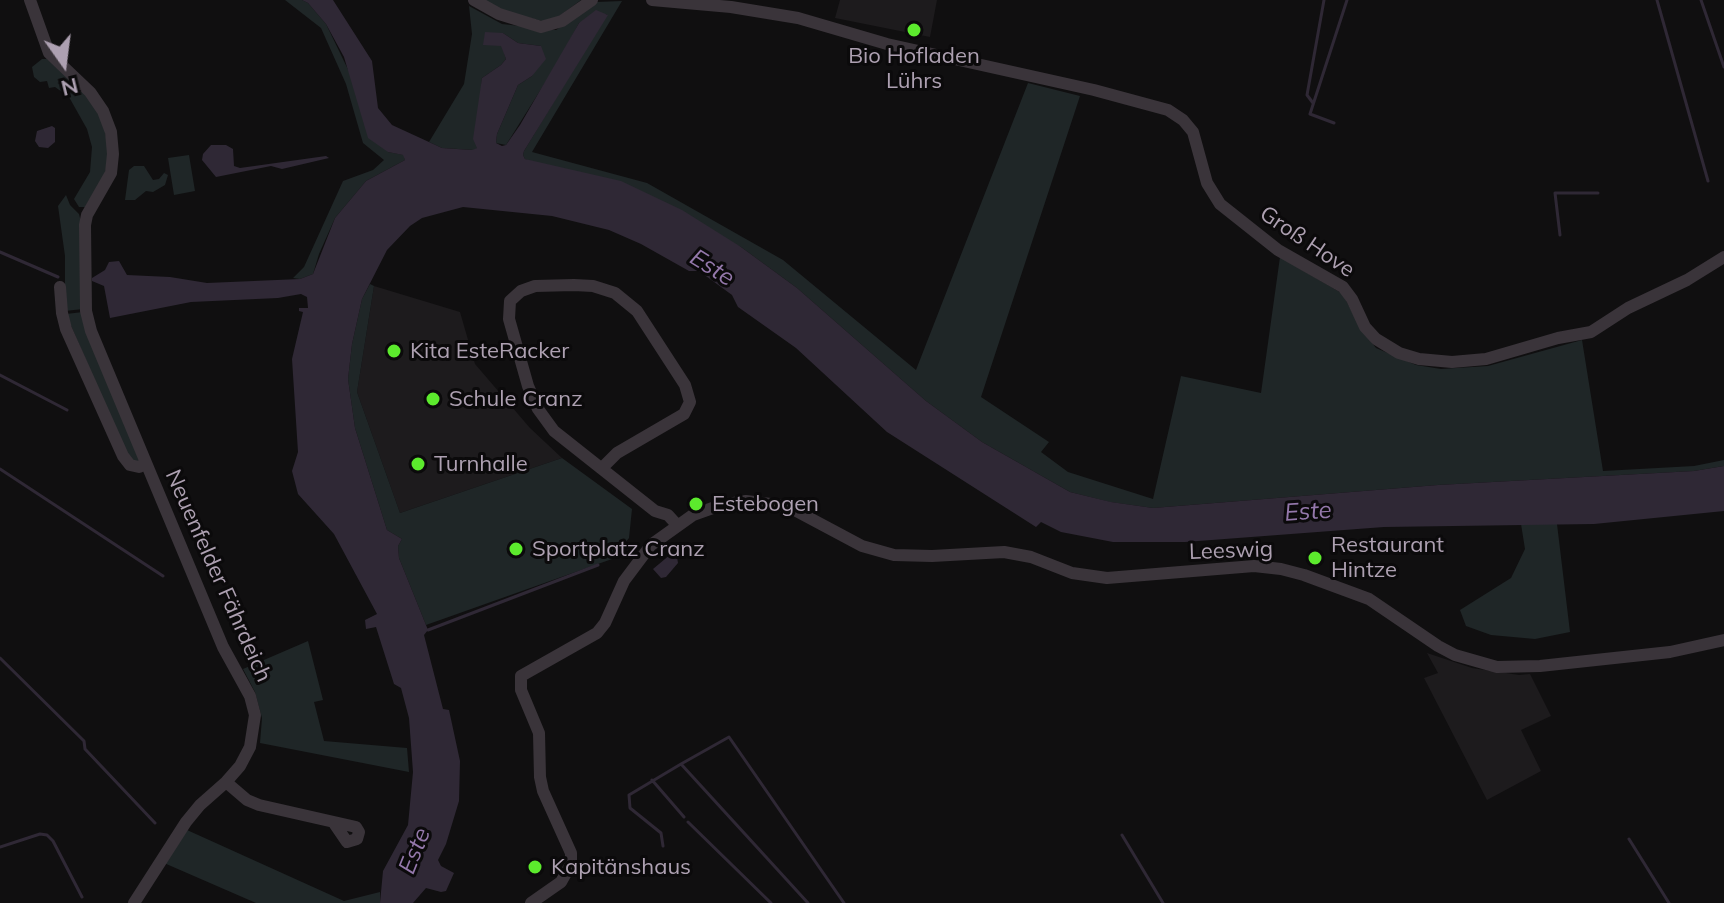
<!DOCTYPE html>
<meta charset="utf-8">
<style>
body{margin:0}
#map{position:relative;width:1724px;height:903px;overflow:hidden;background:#100f10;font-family:Mulish,sans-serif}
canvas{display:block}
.north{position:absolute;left:24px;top:24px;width:80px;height:80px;-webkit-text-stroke:6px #0b0a0b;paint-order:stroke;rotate:166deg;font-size:22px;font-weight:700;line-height:32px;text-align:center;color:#ada0b1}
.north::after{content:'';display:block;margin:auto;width:28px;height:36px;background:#ada0b1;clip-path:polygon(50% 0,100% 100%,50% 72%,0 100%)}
</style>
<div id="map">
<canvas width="1724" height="903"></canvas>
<div class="north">N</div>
</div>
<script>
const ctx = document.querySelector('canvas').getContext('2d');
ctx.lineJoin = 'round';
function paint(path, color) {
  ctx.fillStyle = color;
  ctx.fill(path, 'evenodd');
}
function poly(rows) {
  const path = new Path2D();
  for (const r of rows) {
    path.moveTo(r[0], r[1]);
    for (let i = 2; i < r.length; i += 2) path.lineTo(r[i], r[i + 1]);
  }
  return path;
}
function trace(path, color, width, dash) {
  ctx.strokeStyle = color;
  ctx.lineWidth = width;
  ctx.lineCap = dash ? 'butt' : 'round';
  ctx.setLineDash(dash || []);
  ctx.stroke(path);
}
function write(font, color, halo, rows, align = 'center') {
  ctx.font = font + ' Mulish,sans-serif';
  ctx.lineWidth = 6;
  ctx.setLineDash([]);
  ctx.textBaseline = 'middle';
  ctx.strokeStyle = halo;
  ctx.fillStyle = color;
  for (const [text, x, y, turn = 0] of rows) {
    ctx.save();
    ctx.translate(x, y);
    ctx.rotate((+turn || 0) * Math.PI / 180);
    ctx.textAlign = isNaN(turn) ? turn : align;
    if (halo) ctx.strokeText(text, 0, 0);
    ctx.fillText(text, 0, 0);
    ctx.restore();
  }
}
paint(poly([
 [840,0,937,0,930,37,835,18],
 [374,286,460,312,475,364,530,428,562,458,400,513,357,392],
 [1427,653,1472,668,1519,675,1530,674,1551,716,1521,730,1541,771,1487,800,1424,678,1438,673]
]), '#1d1b1d');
paint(poly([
 [285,0,302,0,308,3,326,24,388,152,404,155,405,160,366,181,335,218,319,254,313,274,300,279,293,278,304,267,343,181,373,170,384,160,363,143,346,84,321,28],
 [483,0,581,0,554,20,546,22,506,12],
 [622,1,532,152,647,183,783,260,916,370,1028,83,1080,96,981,397,1049,442,1041,452,1068,472,1153,499,1181,376,1261,393,1280,257,1343,294,1359,326,1376,348,1416,365,1441,369,1488,366,1582,340,1603,471,1694,466,1724,460,1724,466,1694,471,1438,485,1153,508,1110,502,1070,492,982,442,926,401,797,288,741,247,525,159,523,155,524,151,607,14,579,23,558,62,506,145,496,143,497,134,518,85,532,76,541,46,518,43,503,33,502,46,506,59,501,65,482,78,478,148,473,150,442,148,429,142,464,84,472,34,469,6,502,24,556,30,596,2],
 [42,59,47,59,88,96,104,124,109,155,105,174,85,207,79,207,74,199,90,172,92,147,87,129,69,97,55,87,49,88,47,81,40,82,34,77,32,67],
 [189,155,195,191,174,195,168,158],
 [134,166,144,166,153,180,159,179,164,173,168,175,165,185,153,192,146,191,135,200,125,200,129,170],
 [66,195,70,205,79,214,81,222,83,309,65,311,65,256,58,206],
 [370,284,374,286,357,392,400,513,562,458,632,509,629,538,612,559,426,625,399,558,398,546,402,539,387,530,355,428,348,379,352,344,362,299],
 [83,312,142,459,136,463,127,455,66,314],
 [1521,524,1557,524,1570,632,1535,639,1491,635,1466,626,1460,610,1511,578,1525,549],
 [308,641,323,700,314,702,324,741,407,748,409,772,260,743,262,718,255,692,243,669],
 [187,830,344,901,380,892,380,903,256,903,164,863]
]), '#1f2627');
paint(poly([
 [302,0,333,0,372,61,378,108,392,125,442,148,472,150,477,148,473,139,482,78,501,65,506,59,501,46,483,45,485,32,503,33,518,43,541,46,546,59,532,76,518,85,497,134,496,143,502,146,506,145,520,125,579,23,596,10,608,15,524,151,523,155,525,159,621,181,682,210,741,247,797,288,926,401,982,442,1070,492,1111,502,1153,508,1438,485,1694,471,1724,466,1724,511,1594,524,1384,527,1185,542,1113,542,1061,532,1041,522,1036,527,887,432,796,348,738,307,732,295,699,271,689,271,641,244,609,230,552,216,463,207,422,218,410,226,387,250,362,299,352,344,348,379,355,428,387,530,402,539,398,546,399,558,428,630,424,635,443,709,449,710,460,761,459,801,446,844,438,860,441,866,454,873,446,891,441,892,426,888,413,903,380,903,383,871,408,825,413,772,409,718,401,688,394,684,376,627,366,629,365,620,377,614,334,534,298,494,292,471,298,452,292,359,303,312,299,311,299,308,308,308,307,297,301,294,278,298,191,302,110,318,104,286,92,281,92,278,105,270,109,262,119,261,127,275,170,277,207,283,300,279,313,274,335,218,366,181,405,160,403,155,388,152,368,138,344,57,326,24,308,3],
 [52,126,55,128,55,142,48,148,39,147,35,141,37,131],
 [211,145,226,145,233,149,234,166,240,168,326,156,329,158,282,169,271,166,216,177,202,160,203,154],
 [671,554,677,557,678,563,666,577,661,578,653,569]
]), '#2f2835');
trace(poly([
 [1657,0,1708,181],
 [1701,0,1724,67],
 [1313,103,1307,95,1324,0],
 [1334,123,1310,114,1347,0],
 [1560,235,1555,193,1598,193],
 [0,252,58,277],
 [0,375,67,410],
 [0,469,163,576],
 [428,630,598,565],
 [0,658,84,741,85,749,155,823],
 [681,764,729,737,844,903],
 [652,780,684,817],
 [688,822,771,903],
 [1122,835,1163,903],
 [1629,839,1669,903],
 [663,846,661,833,630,808,629,795,681,764,808,903],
 [0,847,40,834,47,835,53,841,82,897]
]), '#2f2835', 3);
trace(poly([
 [30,0,49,53,90,92,103,111,111,132,113,154,111,173,87,215,85,225,86,311,91,331,223,647,250,696,255,715,250,747,240,766,226,782,200,805,186,822,134,903],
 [474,0,499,14,541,27,562,21,592,0],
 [652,0,731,7,798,18,887,44,1094,90,1168,110,1183,120,1193,132,1207,183,1220,204,1278,250,1343,287,1352,299,1365,327,1376,339,1399,353,1419,359,1452,362,1486,359,1558,338,1591,332,1628,308,1687,280,1724,257],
 [60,287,62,313,66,329,123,456,130,465,139,467,146,464],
 [603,467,617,453,684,414,690,402,685,385,637,311,615,293,593,286,574,285,535,286,521,291,510,301,509,319,528,386,538,409,554,431,655,511,668,515,677,525],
 [226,782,247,800,259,805,356,827,359,832,357,839,347,842,334,823],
 [531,903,561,882,571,864,571,853,543,791,540,777,539,733,521,690,521,676,597,633,605,623,624,581,651,545,693,515,721,505,746,501,787,506,862,546,894,555,932,556,1004,552,1031,557,1072,573,1107,578,1254,566,1281,569,1304,575,1369,599,1438,646,1455,655,1497,667,1540,666,1670,652,1724,640]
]), '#3a343a', 12);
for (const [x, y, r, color] of [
 [914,30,8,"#5cea2d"],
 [394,351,8,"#5cea2d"],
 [433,399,8,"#5cea2d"],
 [418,464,8,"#5cea2d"],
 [696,504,8,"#5cea2d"],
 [516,549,8,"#5cea2d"],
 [1315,558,8,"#5cea2d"],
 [535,867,8,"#5cea2d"]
]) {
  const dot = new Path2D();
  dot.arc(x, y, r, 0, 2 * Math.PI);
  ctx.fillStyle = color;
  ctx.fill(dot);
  trace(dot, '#0b0a0b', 3);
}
write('22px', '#ada0b1', '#0b0a0b', [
 ["Bio Hofladen",914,56,"center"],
 ["Lührs",914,81,"center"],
 ["Kita EsteRacker",410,351],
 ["Schule Cranz",449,399],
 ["Turnhalle",434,464],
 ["Estebogen",712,504],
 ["Restaurant",1331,545],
 ["Hintze",1331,570],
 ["Sportplatz Cranz",532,549],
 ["Kapitänshaus",551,867]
], 'left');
write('22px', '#ada0b1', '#0b0a0b', [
 ["Groß Hove",1307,242,34],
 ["Leeswig",1231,551,-2],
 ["Neuenfelder Fährdeich",218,576,66]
]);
write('italic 24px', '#9478ab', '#0b0a0b', [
 ["Este",712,268,32],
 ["Este",1308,512,-4],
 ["Este",415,851,-68]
]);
</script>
